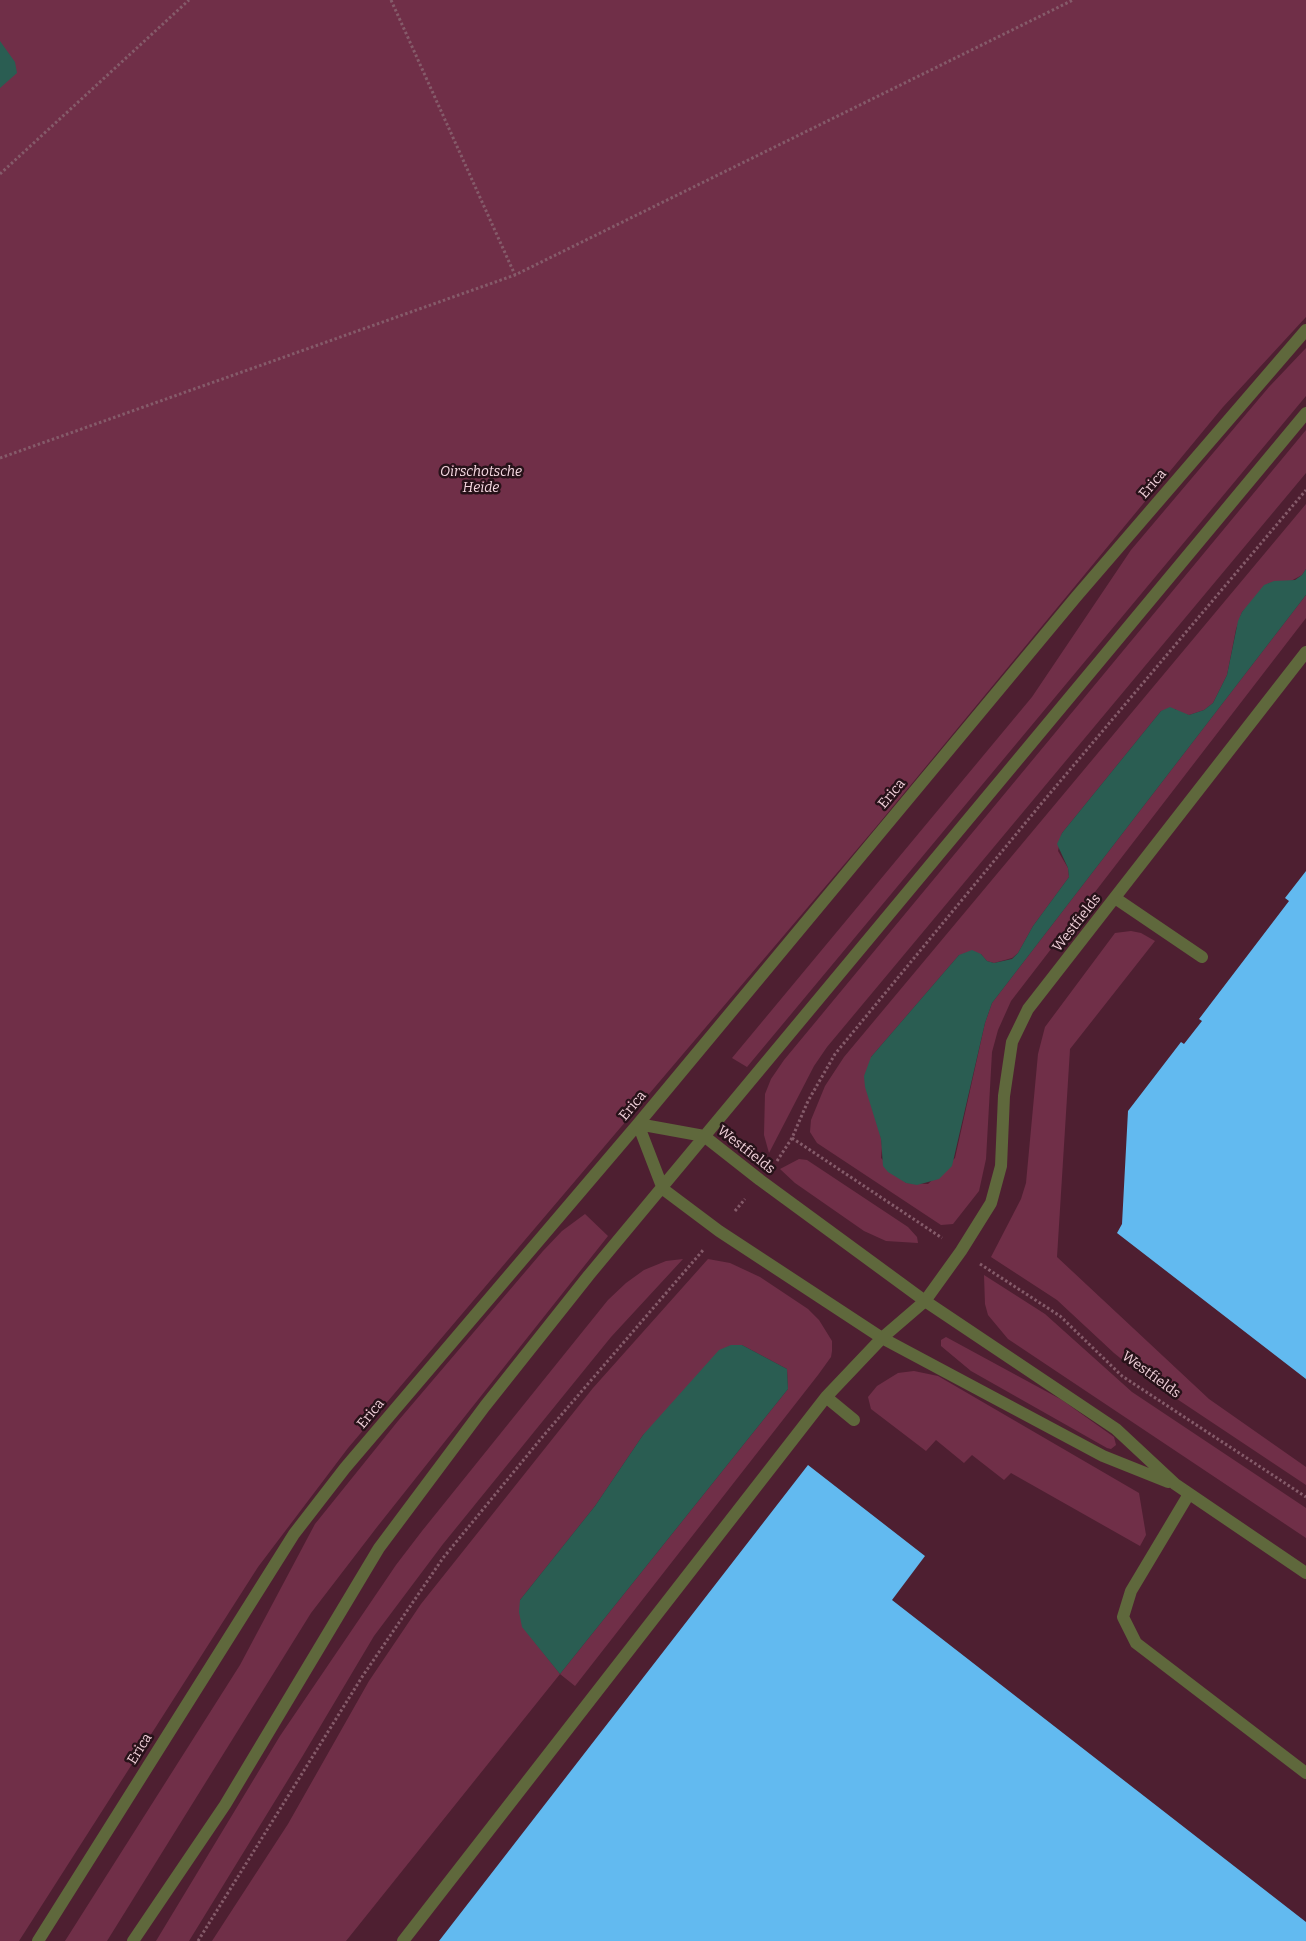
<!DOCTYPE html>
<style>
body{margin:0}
canvas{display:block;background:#4e1f31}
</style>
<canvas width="1306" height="1941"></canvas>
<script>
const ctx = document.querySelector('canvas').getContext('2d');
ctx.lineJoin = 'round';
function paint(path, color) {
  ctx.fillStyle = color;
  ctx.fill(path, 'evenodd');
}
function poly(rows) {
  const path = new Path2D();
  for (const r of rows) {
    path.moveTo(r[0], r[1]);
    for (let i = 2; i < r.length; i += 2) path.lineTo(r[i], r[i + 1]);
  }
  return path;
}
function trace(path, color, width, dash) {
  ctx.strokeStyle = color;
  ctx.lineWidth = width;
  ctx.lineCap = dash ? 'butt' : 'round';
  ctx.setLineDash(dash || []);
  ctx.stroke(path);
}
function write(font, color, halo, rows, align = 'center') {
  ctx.font = font + ' Bitter,serif';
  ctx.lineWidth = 5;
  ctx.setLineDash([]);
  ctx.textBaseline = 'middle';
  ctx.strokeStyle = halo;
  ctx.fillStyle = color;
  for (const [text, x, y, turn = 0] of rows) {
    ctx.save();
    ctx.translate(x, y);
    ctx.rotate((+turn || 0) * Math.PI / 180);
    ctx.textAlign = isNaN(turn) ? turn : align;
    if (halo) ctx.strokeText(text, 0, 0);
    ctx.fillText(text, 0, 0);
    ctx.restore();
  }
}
paint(poly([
 [0,0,1306,0,1306,317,1223,407,876,827,348,1448,258,1567,19,1941,0,1941],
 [1306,348,1306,396,747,1067,732,1058,1032,697,1131,550,1269,387],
 [1306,430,1306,473,827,1047,814,1066,769,1153,764,1135,765,1094,771,1079,784,1060],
 [1306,504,1306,569,1302,575,1289,582,1269,583,1242,612,1236,629,1227,675,1213,703,1204,710,1189,715,1182,714,1175,709,1161,711,1062,833,1058,851,1068,868,1069,877,1033,926,1018,953,1012,958,994,963,987,961,981,954,959,955,871,1057,882,1147,881,1158,906,1183,928,1184,955,1158,985,1023,992,1003,1306,595,1306,618,1011,1001,998,1030,992,1052,986,1159,979,1191,953,1224,941,1225,817,1143,810,1132,811,1120,825,1086,844,1057],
 [1131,931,1141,933,1155,941,1070,1049,1057,1257,1209,1399,1306,1467,1306,1485,1141,1375,1114,1353,1057,1300,991,1257,1021,1199,1026,1183,1038,1054,1045,1027,1115,933],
 [799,1159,807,1160,908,1227,917,1237,918,1243,886,1241,864,1231,795,1183,780,1169],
 [585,1214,608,1236,377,1527,311,1613,107,1941,65,1941,240,1665,315,1524,398,1421,543,1251,562,1231],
 [683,1259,611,1337,443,1544,374,1636,302,1757,189,1941,156,1941,280,1736,396,1565,422,1531,608,1300,626,1283,644,1270,666,1261],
 [708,1259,730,1263,760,1277,808,1309,819,1320,832,1341,832,1351,831,1357,818,1375,575,1686,560,1674,346,1941,212,1941,288,1824,369,1681,421,1604,593,1388],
 [742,1345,787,1369,788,1389,560,1674,523,1627,520,1600,595,1506,643,1435],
 [984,1275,1045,1314,1132,1392,1306,1508,1306,1538,1008,1339,988,1315,985,1304],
 [946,1337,1062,1400,1114,1437,1116,1445,1111,1449,1107,1448,971,1371,941,1346,941,1340],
 [914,1371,938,1376,1139,1493,1146,1535,1140,1546,1011,1473,1004,1480,972,1455,964,1463,936,1440,926,1451,871,1409,868,1397,877,1386,898,1373]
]), '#702f48');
paint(poly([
 [0,41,15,62,17,73,0,88],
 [1306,569,1306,595,992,1003,985,1023,952,1166,939,1179,917,1185,906,1183,888,1172,883,1166,881,1139,865,1087,864,1076,871,1057,959,955,972,950,981,954,987,961,994,963,1012,959,1018,953,1033,926,1069,877,1068,868,1057,844,1062,833,1161,711,1170,707,1189,715,1204,710,1213,703,1227,675,1238,621,1242,612,1264,585,1274,581,1295,580,1302,575],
 [731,1345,742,1345,787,1369,788,1389,560,1674,522,1627,519,1612,520,1600,595,1506,643,1435,719,1350]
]), '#2a5d52');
paint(poly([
 [1306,871,1306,1379,1117,1233,1122,1224,1128,1111,1181,1042,1184,1044,1202,1021,1199,1019,1289,901,1285,898],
 [808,1465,925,1556,892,1600,1306,1922,1306,1941,439,1941]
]), '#62baf0');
trace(poly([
 [391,0,515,275],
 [0,174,189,0],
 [0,458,515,275,1073,0],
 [792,1138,942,1238],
 [777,1161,792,1138,808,1101,835,1054,1041,804,1306,490],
 [735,1211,745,1199],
 [980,1264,1060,1316,1122,1376,1306,1497],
 [198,1941,362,1677,443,1558,544,1435,704,1249]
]), '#855b6a', 3, [2.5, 2.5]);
trace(poly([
 [1115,898,1202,957],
 [638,1124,704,1136,760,1180,925,1301,1116,1429,1175,1484,1306,1573],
 [638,1124,663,1189,719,1231,882,1338,1103,1456,1168,1482],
 [826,1397,854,1420],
 [1189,1494,1131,1591,1123,1617,1136,1643,1306,1773],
 [38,1941,294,1534,345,1468,638,1124,1076,597,1306,330],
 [133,1941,225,1805,379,1548,485,1406,589,1275,1306,413],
 [403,1941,826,1397,882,1338,925,1301,961,1251,991,1203,1001,1166,1004,1096,1012,1042,1028,1009,1306,652]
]), '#5f683c', 12);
write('italic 14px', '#f4d7e0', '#271219', [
 ["Oirschotsche",481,472],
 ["Heide",481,488]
]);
write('14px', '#f0d0d9', '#271219', [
 ["Erica",1153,484,-49],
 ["Erica",892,794,-50],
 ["Westfields",1077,923,-52],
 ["Erica",633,1106,-50],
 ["Westfields",746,1150,38],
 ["Westfields",1151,1375,36],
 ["Erica",371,1414,-50],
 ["Erica",140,1749,-58]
]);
</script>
